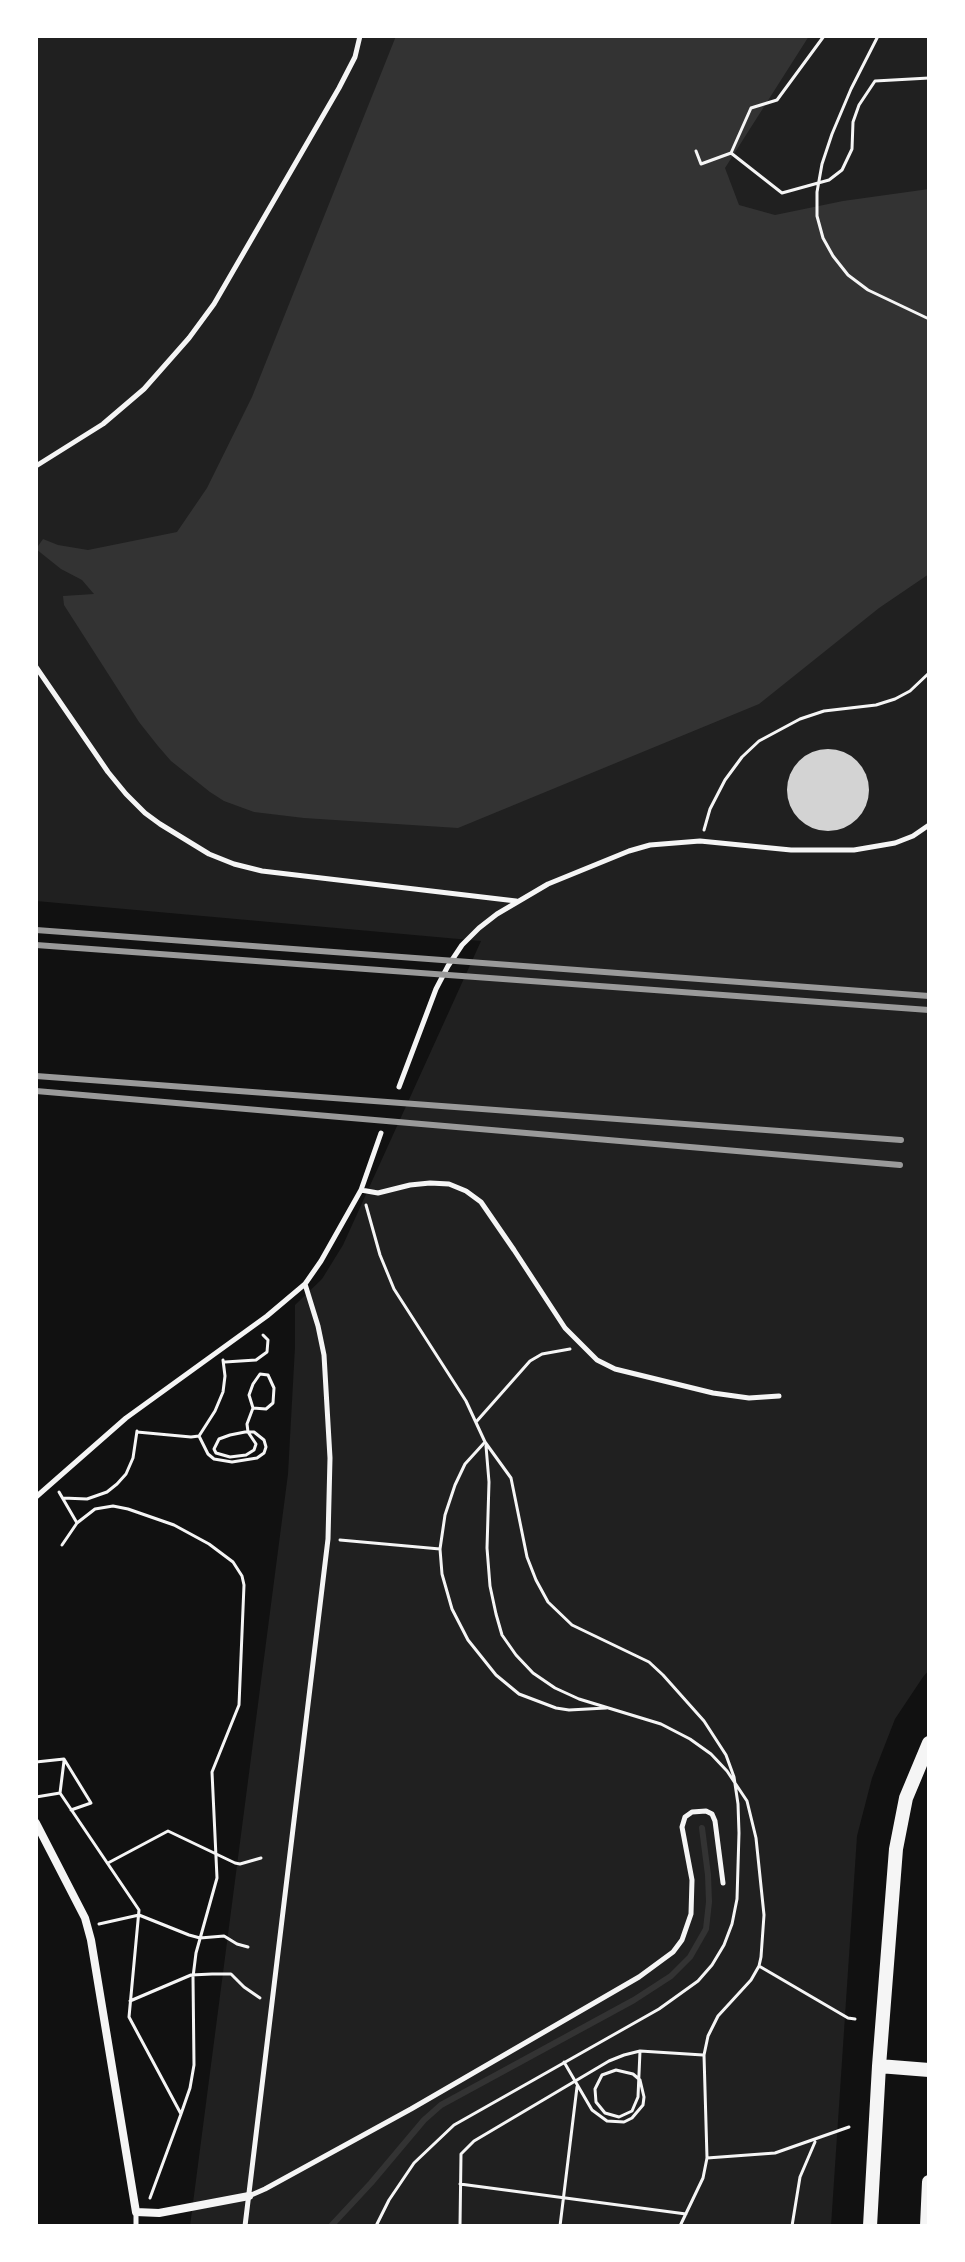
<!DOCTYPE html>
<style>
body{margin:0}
#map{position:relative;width:965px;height:2262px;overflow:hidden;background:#111;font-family:"Alegreya Sans",sans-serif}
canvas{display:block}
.frame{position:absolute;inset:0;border:38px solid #fff;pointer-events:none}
</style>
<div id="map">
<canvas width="965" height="2262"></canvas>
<div class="frame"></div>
</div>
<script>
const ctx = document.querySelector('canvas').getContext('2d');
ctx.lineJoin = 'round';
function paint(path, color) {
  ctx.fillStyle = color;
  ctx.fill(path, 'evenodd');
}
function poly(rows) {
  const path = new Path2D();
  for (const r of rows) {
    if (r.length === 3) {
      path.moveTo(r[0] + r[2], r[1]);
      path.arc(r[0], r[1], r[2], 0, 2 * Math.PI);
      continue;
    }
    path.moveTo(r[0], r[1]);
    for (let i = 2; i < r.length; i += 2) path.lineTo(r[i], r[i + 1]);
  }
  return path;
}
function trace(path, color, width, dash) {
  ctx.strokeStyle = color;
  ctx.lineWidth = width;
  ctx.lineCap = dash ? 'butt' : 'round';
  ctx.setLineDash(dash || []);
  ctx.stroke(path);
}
paint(poly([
 [36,36,929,36,929,1670,923,1677,895,1719,872,1778,857,1836,831,2226,190,2226,288,1474,295,1347,295,1305,322,1279,343,1245,481,941,36,901]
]), '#202020');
paint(poly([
 [396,36,809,36,725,168,739,205,775,215,843,201,929,189,929,574,879,608,759,704,458,828,304,818,254,812,224,801,210,792,171,761,158,746,139,722,64,605,63,596,94,594,82,580,61,569,36,549,43,539,58,545,88,550,177,532,207,488,252,397]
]), '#333');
trace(poly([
 [331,2226,371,2183,424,2120,441,2105,634,2000,671,1976,690,1957,706,1929,709,1902,708,1875,702,1828]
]), '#333', 6);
paint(poly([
 [828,790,41]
]), '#d3d3d3');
trace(poly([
 [824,36,777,100,751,108,731,153,782,193,829,180,842,170,852,149,853,122,859,105,875,81,929,78],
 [878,36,851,89,832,134,822,164,817,192,817,216,823,238,833,256,848,275,868,290,929,319],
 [696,151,701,164,731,153],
 [704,830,710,809,725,780,742,757,759,741,800,719,824,711,876,705,895,699,910,691,929,673],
 [366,1205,380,1255,394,1289,466,1401,485,1442,511,1478,527,1557,536,1580,548,1602,572,1625,649,1662,663,1675,704,1721,726,1755,734,1777,738,1804,739,1833,737,1899,732,1924,724,1945,712,1965,698,1981,659,2009,454,2125,414,2163,389,2200,376,2226],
 [225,1362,256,1360,267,1352,268,1340,263,1335],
 [476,1422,530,1361,542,1354,570,1349],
 [137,1432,191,1437,199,1436,215,1411,223,1392,225,1376,223,1360],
 [199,1436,208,1454,214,1459,232,1462,257,1458,264,1453,266,1447,264,1440,254,1432,245,1432,230,1435,219,1439,214,1449,216,1453,230,1457,246,1455,254,1450,256,1444,248,1432,247,1424,253,1408,266,1409,273,1403,274,1388,268,1375,260,1374,253,1384,249,1395,253,1408],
 [485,1442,465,1464,455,1485,445,1515,440,1549,442,1574,452,1609,468,1640,496,1675,519,1694,556,1708,569,1710,606,1708],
 [486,1446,489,1482,487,1548,490,1586,496,1614,502,1635,516,1655,533,1673,555,1688,579,1699,661,1724,690,1739,711,1754,727,1771,747,1801,756,1838,764,1915,761,1957,759,1966,751,1980,718,2016,708,2036,704,2055,707,2158,703,2178,680,2226],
 [59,1492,77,1523],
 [63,1498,87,1499,107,1492,117,1484,126,1474,133,1458,137,1431],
 [340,1540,440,1549],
 [62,1545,77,1523,95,1509,113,1506,128,1509,174,1525,209,1544,233,1562,242,1576,244,1585,239,1705,212,1772,217,1878,196,1953,193,1977,194,2065,190,2088,181,2114],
 [36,1762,64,1759,91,1803,71,1810],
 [60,1793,64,1761],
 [36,1797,60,1793,139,1910,129,2017,181,2114,150,2198],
 [108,1863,168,1831,235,1863,240,1864,261,1858],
 [99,1924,139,1915,189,1935,200,1938,224,1936,237,1944,248,1947],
 [759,1966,848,2018,855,2019],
 [130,2001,191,1975,212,1974,231,1974,244,1987,260,1998],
 [564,2062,592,2110,607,2121,624,2122,632,2118,643,2105,644,2097,640,2080,633,2074,616,2070,602,2075,595,2089,596,2102,605,2113,619,2117,632,2111,638,2097,640,2051],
 [707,2158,775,2153,849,2127],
 [460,2184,686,2214],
 [460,2226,461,2154,474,2141,609,2061,624,2055,640,2051,703,2055],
 [560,2226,577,2087],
 [792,2226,800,2177,815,2142]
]), '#f5f5f5', 3);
trace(poly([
 [36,466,103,424,144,389,189,338,214,304,339,88,355,57,360,36],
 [36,667,108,772,126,794,145,813,160,824,209,854,234,864,262,871,516,901],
 [399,1087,436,989,448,966,462,945,479,928,497,914,548,884,629,851,650,845,700,841,791,850,854,850,895,843,913,836,929,825],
 [361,1190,378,1193,410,1185,430,1183,449,1184,466,1191,481,1202,514,1250,565,1328,597,1360,615,1369,713,1393,749,1398,779,1396],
 [36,1497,126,1418,267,1316,305,1284,321,1261,361,1190,381,1133],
 [249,2196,265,2189,411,2109,639,1977,673,1952,682,1940,691,1914,692,1880,682,1827,685,1817,692,1812,706,1811,712,1814,715,1821,723,1883],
 [136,2212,136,2226],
 [245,2226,328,1539,330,1458,324,1355,318,1326,305,1284]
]), '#f5f5f5', 5);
trace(poly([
 [36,1823,85,1918,91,1940,136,2212,159,2213,249,2196]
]), '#f5f5f5', 8);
trace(poly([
 [879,2066,929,2070],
 [870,2226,879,2066,896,1849,906,1798,929,1743],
 [927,2226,929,2182]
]), '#f5f5f5', 14);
trace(poly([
 [36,930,929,996],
 [36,945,929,1010],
 [36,1076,901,1140],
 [36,1091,900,1165]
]), '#9a9a9a', 6);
</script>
